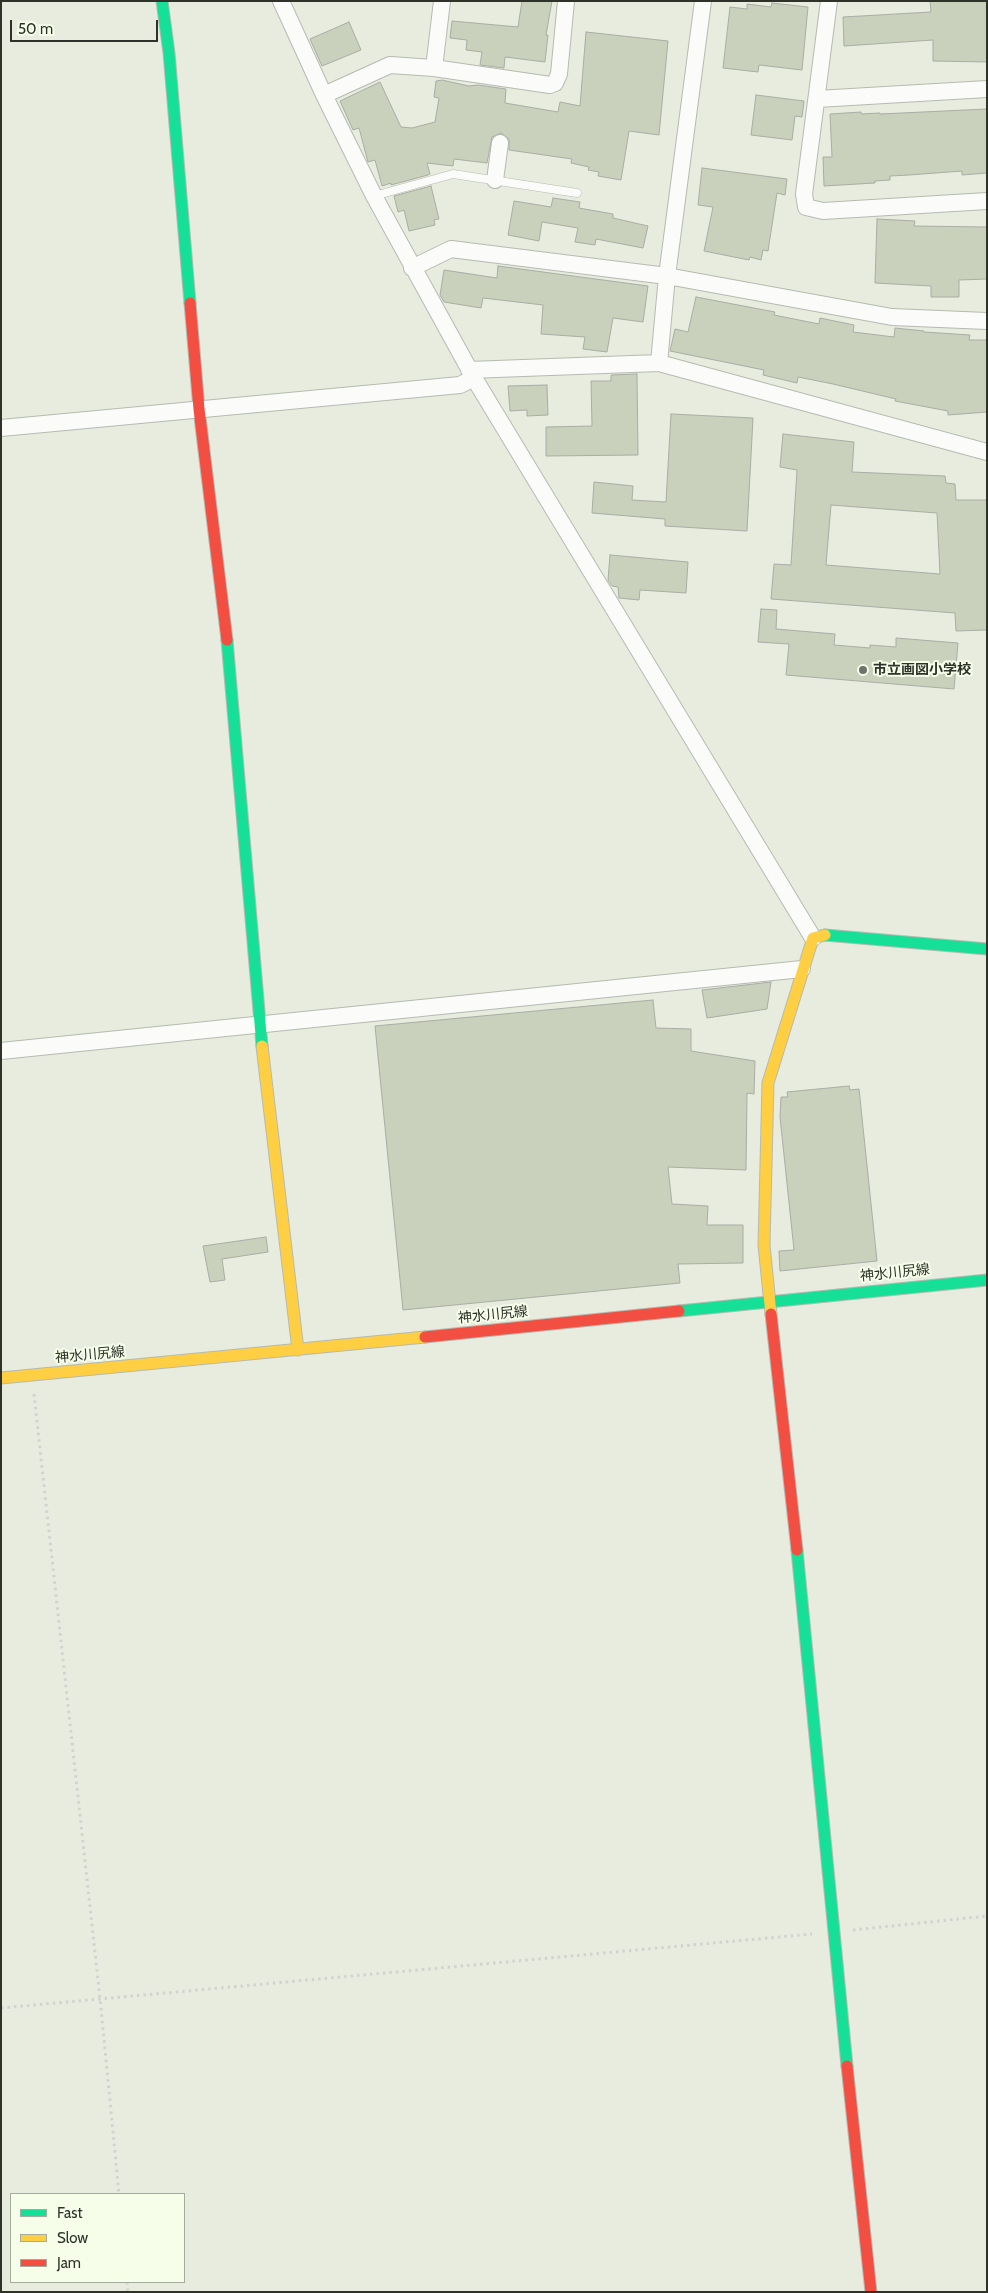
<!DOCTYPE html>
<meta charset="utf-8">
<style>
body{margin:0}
#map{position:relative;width:988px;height:2293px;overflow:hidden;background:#e7ecdf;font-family:Cabin,sans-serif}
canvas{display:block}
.frame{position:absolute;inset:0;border:2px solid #2e3229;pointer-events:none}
.legend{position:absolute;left:10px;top:2193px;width:175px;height:90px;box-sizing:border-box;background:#f6feea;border:1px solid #a6ac9d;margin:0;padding:6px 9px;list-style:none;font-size:15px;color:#2e3229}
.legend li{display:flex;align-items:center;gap:10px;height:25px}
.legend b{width:25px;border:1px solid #a6ac9d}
.scale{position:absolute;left:10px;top:20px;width:148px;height:22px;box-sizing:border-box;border:2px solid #2e3229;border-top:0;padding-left:6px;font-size:15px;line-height:18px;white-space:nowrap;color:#2e3229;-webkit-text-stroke:4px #f6feea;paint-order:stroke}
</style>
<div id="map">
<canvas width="988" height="2293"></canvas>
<div class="frame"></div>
<ul class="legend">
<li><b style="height:6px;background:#16e098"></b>Fast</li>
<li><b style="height:6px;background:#ffcf43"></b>Slow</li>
<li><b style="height:6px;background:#f24e42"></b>Jam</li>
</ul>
<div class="scale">50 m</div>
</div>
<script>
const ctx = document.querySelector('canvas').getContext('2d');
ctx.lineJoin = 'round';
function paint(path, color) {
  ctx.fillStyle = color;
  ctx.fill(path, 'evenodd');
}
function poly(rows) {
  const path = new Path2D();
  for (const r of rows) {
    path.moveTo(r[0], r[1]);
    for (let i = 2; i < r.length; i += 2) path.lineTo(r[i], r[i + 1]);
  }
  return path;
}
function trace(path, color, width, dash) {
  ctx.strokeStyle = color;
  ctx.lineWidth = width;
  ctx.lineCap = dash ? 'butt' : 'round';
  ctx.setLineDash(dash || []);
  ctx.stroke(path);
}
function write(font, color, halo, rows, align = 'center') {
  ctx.font = font + ' Cabin,"Noto Sans JP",sans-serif';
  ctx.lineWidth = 4;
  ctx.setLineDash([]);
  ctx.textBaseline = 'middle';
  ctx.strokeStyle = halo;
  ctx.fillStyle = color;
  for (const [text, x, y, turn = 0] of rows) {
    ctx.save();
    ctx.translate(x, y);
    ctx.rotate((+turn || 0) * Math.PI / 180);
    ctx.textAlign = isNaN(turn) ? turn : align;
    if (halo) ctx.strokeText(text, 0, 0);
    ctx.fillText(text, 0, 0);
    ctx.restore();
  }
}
const building = poly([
 [522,1,552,1,546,35,548,35,545,62,505,57,504,68,480,65,482,52,466,50,467,40,450,38,452,21,518,27,522,1],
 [930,1,987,1,987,62,933,61,933,40,844,46,843,17,931,12,930,1],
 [772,3,808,7,802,70,759,65,758,72,723,68,730,7,747,9,747,4,771,7,772,3],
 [349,22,361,50,322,66,310,39,349,22],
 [586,32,668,41,659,135,629,131,621,180,598,176,599,172,588,170,589,167,571,163,572,159,509,150,509,139,501,133,492,137,487,163,454,159,453,166,427,163,430,174,428,175,391,185,391,183,382,186,375,160,368,162,359,128,353,130,340,101,380,82,401,127,412,128,435,122,439,98,434,97,436,81,442,80,469,86,478,85,506,89,505,103,558,112,560,102,580,106,586,32],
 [756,95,804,101,802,117,795,116,792,140,751,135,756,95],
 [987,109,987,173,962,175,962,171,909,175,890,176,890,180,875,181,875,183,824,186,823,157,832,157,830,114,861,112,861,114,880,113,880,114,987,109],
 [702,168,787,179,785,195,777,193,768,251,763,250,761,260,750,257,749,260,704,251,713,207,698,205,702,168],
 [431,186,439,219,434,220,435,225,409,231,404,210,398,212,394,196,431,186],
 [553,198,580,202,579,208,613,214,613,218,648,226,643,248,596,239,595,245,575,242,578,228,542,222,539,241,508,235,514,201,551,207,553,198],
 [877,219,915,221,914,226,987,227,987,279,959,280,959,297,931,297,931,286,875,283,877,219],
 [498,266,648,286,643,322,613,318,607,352,583,349,585,337,541,334,543,305,483,298,481,308,444,302,440,295,444,270,497,278,498,266],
 [696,297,775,312,774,315,819,324,820,318,854,325,853,332,894,337,895,328,924,331,924,332,970,335,969,340,987,340,987,412,948,415,948,411,895,401,896,399,833,384,798,377,797,383,763,375,764,370,670,351,675,329,688,332,696,297],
 [637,374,638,455,546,456,546,427,592,426,591,381,611,381,611,375,637,374],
 [547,385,548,415,527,416,527,410,510,411,508,386,547,385],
 [671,414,753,418,747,531,665,526,665,519,592,513,594,482,633,486,632,500,666,502,671,414],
 [783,434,854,442,852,472,945,476,946,483,955,484,956,500,987,500,987,630,956,631,955,613,771,599,774,564,791,565,797,470,780,467,783,434],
 [831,505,937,513,940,574,826,565,831,505],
 [610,555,688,562,686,593,640,590,639,600,619,598,618,587,612,586,608,580,610,555],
 [761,609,777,610,776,629,835,634,834,645,870,648,870,645,896,647,896,638,958,643,954,689,786,675,789,644,758,642,761,609],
 [771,982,767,1009,707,1018,702,990,771,982],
 [653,1000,656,1028,691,1029,691,1051,755,1061,754,1094,747,1093,746,1170,668,1167,672,1204,708,1206,707,1225,743,1225,743,1263,678,1264,680,1283,403,1310,375,1026,653,1000],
 [849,1086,850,1090,859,1089,877,1261,780,1271,779,1251,794,1250,780,1117,781,1097,788,1097,787,1092,849,1086],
 [266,1237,268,1252,222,1259,225,1280,210,1282,203,1246,266,1237]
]);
paint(building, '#c9d0bc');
trace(building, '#a9ada3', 1);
const lane = poly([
 [374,196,453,174,577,193]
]);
const street = poly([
 [281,1,324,95,374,196,474,378,813,938],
 [829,1,804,194,806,207,823,211,987,201],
 [434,68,442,1],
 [324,95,390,65,434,68,550,85,555,83,559,74,566,1],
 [817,99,987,89],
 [495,180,500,143],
 [412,268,451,249,667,276,892,317,987,321],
 [659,363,667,276,703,1],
 [469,370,659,363,987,452],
 [1,428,460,385,474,378],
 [1,1051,802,969]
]);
const fast = poly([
 [162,1,169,53,190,303],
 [227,640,262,1046],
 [825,935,987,949],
 [679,1311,987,1280],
 [797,1550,847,2066]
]);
const slow = poly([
 [262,1046,298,1350],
 [771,1314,764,1245,768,1083,813,938,825,935],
 [1,1378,425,1337]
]);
const jam = poly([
 [190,303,199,409,227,640],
 [771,1314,797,1550],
 [425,1337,679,1311],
 [847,2066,871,2292]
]);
trace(lane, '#b6bab0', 9);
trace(street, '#b6bab0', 18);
trace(fast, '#b6bab0', 13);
trace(slow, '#b6bab0', 13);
trace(jam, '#b6bab0', 13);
trace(poly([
 [34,1394,100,1998,119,2194],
 [853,1930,987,1916],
 [1,2008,812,1934],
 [127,2282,128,2292]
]), '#d2d3d0', 3, [2.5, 4]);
trace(lane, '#fbfcfa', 8);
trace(street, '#fbfcfa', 16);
trace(fast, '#16e098', 11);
trace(slow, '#ffcf43', 11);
trace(jam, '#f24e42', 11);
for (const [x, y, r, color] of [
 [863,670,5,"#6f7369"]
]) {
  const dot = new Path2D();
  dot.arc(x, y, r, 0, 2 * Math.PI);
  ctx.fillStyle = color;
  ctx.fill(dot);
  trace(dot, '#f6feea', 2);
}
write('bold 14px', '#2e3229', '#f6feea', [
 ["市立画図小学校",873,670]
], 'left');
write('14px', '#2e3229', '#f6feea', [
 ["神水川尻線",895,1273,-6],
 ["神水川尻線",493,1315,-6],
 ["神水川尻線",90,1355,-5]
]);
</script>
